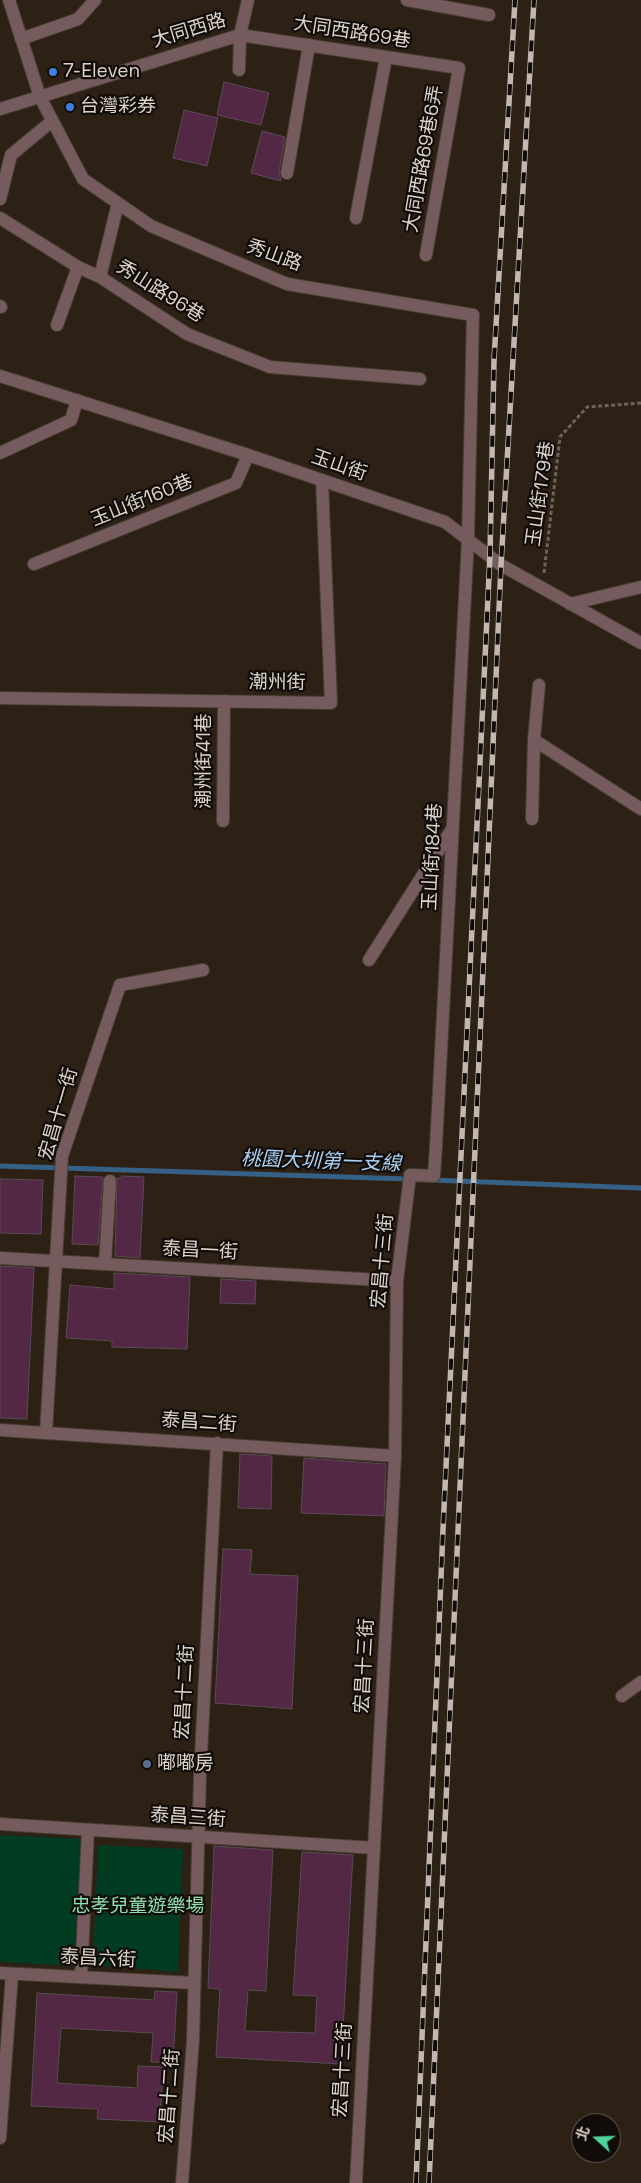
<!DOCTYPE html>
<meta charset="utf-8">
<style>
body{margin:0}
#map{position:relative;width:641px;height:2183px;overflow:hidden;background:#2d2116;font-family:"Space Grotesk","Noto Sans TC",sans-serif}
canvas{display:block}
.north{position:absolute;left:571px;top:2113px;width:50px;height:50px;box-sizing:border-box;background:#110c08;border:1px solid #625c57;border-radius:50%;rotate:290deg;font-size:14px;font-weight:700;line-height:20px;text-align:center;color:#dcd4cd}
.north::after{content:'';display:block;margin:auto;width:18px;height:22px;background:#4cd39a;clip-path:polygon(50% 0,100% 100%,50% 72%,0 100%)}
</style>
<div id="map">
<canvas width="641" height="2183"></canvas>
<div class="north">北</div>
</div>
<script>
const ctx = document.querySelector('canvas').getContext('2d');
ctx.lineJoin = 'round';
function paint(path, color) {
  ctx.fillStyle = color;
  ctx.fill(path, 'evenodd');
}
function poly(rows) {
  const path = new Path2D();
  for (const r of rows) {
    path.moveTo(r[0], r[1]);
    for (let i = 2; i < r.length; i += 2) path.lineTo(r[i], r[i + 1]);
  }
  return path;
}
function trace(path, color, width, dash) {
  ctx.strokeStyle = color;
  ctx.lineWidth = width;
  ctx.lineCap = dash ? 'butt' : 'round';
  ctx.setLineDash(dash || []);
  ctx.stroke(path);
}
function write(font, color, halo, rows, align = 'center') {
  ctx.font = font + ' "Space Grotesk","Noto Sans TC",sans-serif';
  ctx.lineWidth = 4.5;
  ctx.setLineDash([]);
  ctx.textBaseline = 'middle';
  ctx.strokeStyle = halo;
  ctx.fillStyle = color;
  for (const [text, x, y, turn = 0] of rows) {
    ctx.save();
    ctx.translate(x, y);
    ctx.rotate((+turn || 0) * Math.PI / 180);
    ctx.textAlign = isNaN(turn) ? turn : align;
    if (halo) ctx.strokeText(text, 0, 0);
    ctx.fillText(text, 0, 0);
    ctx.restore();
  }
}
paint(poly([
 [0,1835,82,1839,73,1966,0,1962],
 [98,1845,183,1849,178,1972,93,1965]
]), '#003c22');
trace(poly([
 [0,1166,408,1179],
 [432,1180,641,1188]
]), '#366186', 5);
const building = poly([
 [224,82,269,93,261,125,217,115,224,82],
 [184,110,218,118,207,166,173,158,184,110],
 [262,131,285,137,279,172,281,181,251,173,262,131],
 [75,1176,103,1177,98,1245,72,1244,75,1176],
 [122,1176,144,1177,140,1258,115,1256,117,1178,121,1178,122,1176],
 [0,1179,43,1180,41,1234,0,1233,0,1179],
 [0,1266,34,1268,27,1419,0,1418,0,1266],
 [114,1273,190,1277,187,1349,112,1347,112,1341,66,1338,70,1285,114,1289,114,1273],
 [221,1279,256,1281,255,1304,220,1303,221,1279],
 [240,1454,272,1456,271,1509,238,1508,240,1454],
 [304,1458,386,1464,384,1516,301,1513,304,1458],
 [223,1549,252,1550,250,1574,298,1576,292,1709,215,1703,223,1549],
 [214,1846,273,1850,266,1991,248,1990,245,2031,315,2033,317,1996,293,1995,302,1852,353,1855,341,2064,216,2057,220,1989,208,1988,214,1846],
 [155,1991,177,1992,173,2063,151,2062,153,2033,61,2028,57,2083,137,2088,138,2066,163,2067,160,2122,97,2119,98,2109,31,2106,37,1993,154,2000,155,1991]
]);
paint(building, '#532845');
trace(building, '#5b4b54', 1);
const minor = poly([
 [9,0,40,97,83,179,151,226,287,284,473,315,468,539,436,1146,434,1176,410,1175,397,1281,395,1456,356,2183],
 [407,0,489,15],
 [21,39,78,19,95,0],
 [239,70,240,35,248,0],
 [0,109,240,35,459,68,426,255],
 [287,173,309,45],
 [0,199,11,155,52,121],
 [118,203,100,277,187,334,270,367,420,379],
 [0,218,78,267,100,277],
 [356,218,386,57],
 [0,306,1,307],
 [57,325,78,267],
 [0,376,248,455,445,522,501,565,641,643],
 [0,453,71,420,77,400],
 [34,564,236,483,248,455],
 [570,604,641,587],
 [0,698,331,703,322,481],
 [534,740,641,809],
 [532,819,534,740,539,685],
 [223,821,224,701],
 [369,960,452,829],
 [0,1258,397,1281],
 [105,1264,110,1181],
 [0,1430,395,1456],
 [46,1433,62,1156,120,985,203,970],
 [622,1696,641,1682],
 [0,1824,374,1848],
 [0,1973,194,1983],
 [81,1977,88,1830],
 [0,2138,12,1974],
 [182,2183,193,2040,200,1775,217,1443]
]);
trace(minor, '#493e33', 14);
trace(poly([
 [544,573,560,437,587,407,641,403]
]), '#6e635a', 3, [4, 2.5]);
trace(minor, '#755b5d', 12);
const rail = poly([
 [416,2183,443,1529,490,555,494,360,515,0],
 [429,2183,501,565,534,0]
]);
trace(rail, '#c1b9b1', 5.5);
trace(rail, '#110c08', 4, [11]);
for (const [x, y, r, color] of [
 [53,72,5,"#3f7fe0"],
 [70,107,5,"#3f7fe0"],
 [147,1764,5,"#5c6f8a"]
]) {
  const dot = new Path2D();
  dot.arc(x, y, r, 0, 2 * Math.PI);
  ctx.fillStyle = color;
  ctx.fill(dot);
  trace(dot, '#110c08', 2);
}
write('19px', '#dcd4cd', '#110c08', [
 ["大同西路",189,31,-17],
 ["大同西路69巷",352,33,9],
 ["大同西路69巷6弄",424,159,-80],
 ["秀山路",274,256,20],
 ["秀山路96巷",160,292,32],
 ["玉山街",339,466,19],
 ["玉山街179巷",541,494,-82],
 ["玉山街160巷",142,501,-22],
 ["潮州街",277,683,1],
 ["潮州街41巷",205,761,-90],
 ["玉山街184巷",433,857,-87],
 ["宏昌十一街",59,1114,-74],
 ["泰昌一街",200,1251,3],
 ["宏昌十三街",383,1261,-85],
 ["泰昌二街",199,1423,4],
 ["宏昌十三街",365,1666,-87],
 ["宏昌十二街",185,1692,-87],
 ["泰昌三街",188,1818,4],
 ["泰昌六街",98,1959,3],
 ["宏昌十三街",343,2070,-87],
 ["宏昌十二街",170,2096,-86]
]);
write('19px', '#dcd4cd', '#110c08', [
 ["7-Eleven",63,72],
 ["台灣彩券",80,107],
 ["嘟嘟房",157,1764]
], 'left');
write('19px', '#8ce0af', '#110c08', [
 ["忠孝兒童遊樂場",138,1907]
]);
write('italic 20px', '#aad1f4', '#110c08', [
 ["桃園大圳第一支線",321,1162,2]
]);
</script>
